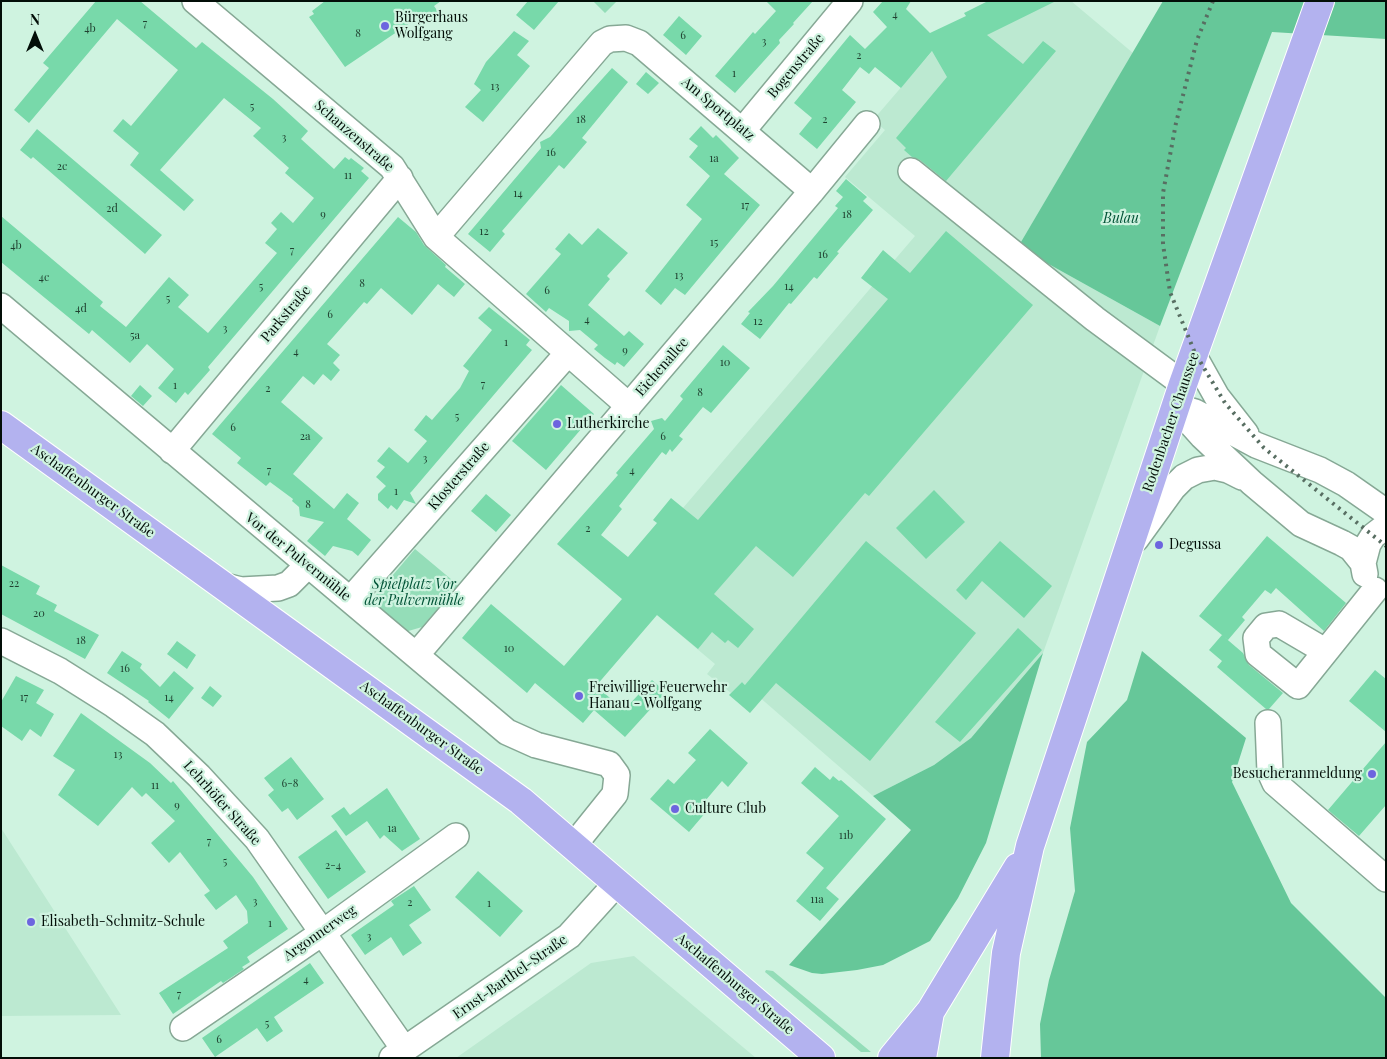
<!DOCTYPE html>
<meta charset="utf-8">
<style>
body{margin:0}
#map{position:relative;width:1387px;height:1059px;overflow:hidden;background:#cff3e0;font-family:"Playfair Display",serif}
canvas{display:block}
.frame{position:absolute;inset:0;border:2px solid #030e08;pointer-events:none}
.north{position:absolute;left:10px;top:10px;width:50px;height:50px;-webkit-text-stroke:4px #cff3e0;paint-order:stroke;rotate:0deg;font-size:14px;font-weight:700;line-height:20px;text-align:center;color:#030e08}
.north::after{content:'';display:block;margin:auto;width:18px;height:22px;background:#030e08;clip-path:polygon(50% 0,100% 100%,50% 72%,0 100%)}
</style>
<div id="map">
<canvas width="1387" height="1059"></canvas>
<div class="frame"></div>
<div class="north">N</div>
</div>
<script>
const ctx = document.querySelector('canvas').getContext('2d');
ctx.lineJoin = 'round';
function paint(path, color) {
  ctx.fillStyle = color;
  ctx.fill(path, 'evenodd');
}
function poly(rows) {
  const path = new Path2D();
  for (const r of rows) {
    path.moveTo(r[0], r[1]);
    for (let i = 2; i < r.length; i += 2) path.lineTo(r[i], r[i + 1]);
  }
  return path;
}
function trace(path, color, width, dash) {
  ctx.strokeStyle = color;
  ctx.lineWidth = width;
  ctx.lineCap = dash ? 'butt' : 'round';
  ctx.setLineDash(dash || []);
  ctx.stroke(path);
}
function write(font, color, halo, rows, align = 'center') {
  ctx.font = font + ' "Playfair Display",serif';
  ctx.lineWidth = 4.5;
  ctx.setLineDash([]);
  ctx.textBaseline = 'middle';
  ctx.strokeStyle = halo;
  ctx.fillStyle = color;
  for (const [text, x, y, turn = 0] of rows) {
    ctx.save();
    ctx.translate(x, y);
    ctx.rotate((+turn || 0) * Math.PI / 180);
    ctx.textAlign = isNaN(turn) ? turn : align;
    if (halo) ctx.strokeText(text, 0, 0);
    ctx.fillText(text, 0, 0);
    ctx.restore();
  }
}
paint(poly([
 [1031,1,1071,1,1133,53,1018,247,1160,326,1043,653,971,738,934,765,873,796,742,682,731,693,707,674,715,664,619,583,915,236,845,177,885,130,873,120,935,48],
 [1,828,121,1015,1,1016],
 [634,956,756,1058,456,1058,591,963]
]), '#bce9d1');
paint(poly([
 [593,1,617,1,605,13],
 [415,549,458,585,422,627,405,632,370,602],
 [766,970,773,971,871,1052,861,1052,765,972]
]), '#94ddb8');
paint(poly([
 [1163,1,1386,1,1386,39,1272,32,1160,326,1018,247],
 [1142,651,1246,738,1232,782,1291,903,1386,998,1386,1058,1041,1058,1040,1024,1049,980,1075,891,1070,828,1087,742,1127,700],
 [1043,653,986,843,958,898,930,941,883,965,857,970,822,974,812,973,789,965,911,830,873,796,934,765,971,738]
]), '#66c799');
paint(poly([
 [96,1,140,1,196,48,202,42,273,99,308,131,301,139,334,169,345,157,349,160,351,158,364,168,361,171,369,178,208,367,210,370,188,395,185,392,176,403,158,388,174,369,147,344,130,363,92,330,89,334,1,262,1,216,103,302,100,306,126,327,169,277,189,295,178,307,208,333,277,253,265,243,277,229,271,223,281,212,293,223,314,198,285,173,289,168,253,136,261,128,224,98,160,170,194,200,184,211,130,165,139,153,113,131,123,119,131,126,178,70,117,19,29,123,14,110,49,68,43,63],
 [325,1,441,1,434,6,439,13,424,24,419,17,345,67,309,17,314,14,312,11],
 [528,1,559,1,534,30,516,15],
 [766,1,813,1,793,23,794,24,779,40,780,43,735,93,715,76,753,32,755,34,776,11],
 [883,1,911,1,906,9,930,33,966,16,964,13,988,1,1056,1,987,35,1023,64,1043,41,1056,51,946,181,920,160,912,157,904,150,906,148,896,138,947,77,932,51,901,88,875,67,869,74,860,67,842,90,856,102,817,149,799,134,812,118,794,103,850,35,865,49,887,27,873,12],
 [679,16,702,36,686,55,663,35],
 [514,31,529,41,517,55,530,66,483,122,465,107,481,90,474,84,486,62],
 [612,68,628,82,582,138,587,142,564,169,559,165,502,231,505,234,490,252,468,234,541,148,540,142,550,137],
 [646,72,659,83,648,94,636,84],
 [701,126,713,138,716,135,739,158,724,174,760,205,685,295,675,288,661,305,645,291,702,219,686,205,710,176,689,157,698,146,689,139],
 [37,129,162,235,145,254,33,157,31,159,20,150],
 [846,179,867,197,863,201,873,210,837,252,839,253,817,279,814,277,791,304,789,303,760,339,741,324,750,313,748,312,773,286,838,208,835,206,843,197,836,191],
 [398,217,416,232,424,245,446,265,445,267,465,284,454,297,438,284,412,315,381,288,367,304,364,302,327,344,340,355,333,363,340,370,331,381,323,374,314,385,303,376,281,402,323,438,293,474,334,509,347,493,359,503,347,519,371,540,358,556,352,551,333,546,325,556,307,541,324,522,300,516,299,507,292,501,293,499,270,482,266,486,237,463,241,458,212,434],
 [598,228,628,253,607,276,610,279,588,305,624,336,629,331,644,344,624,367,617,362,615,365,605,358,594,349,598,345,580,330,569,331,569,321,549,308,546,312,526,294,561,254,555,249,569,233,582,245],
 [946,231,1033,305,869,496,865,493,793,577,756,546,714,594,754,629,738,648,728,640,725,643,712,632,698,649,657,615,596,686,624,710,652,680,666,692,625,737,594,710,583,723,535,683,527,693,462,638,491,604,564,666,622,599,557,544,618,475,616,473,654,429,651,421,662,418,665,421,683,399,680,396,723,345,750,368,711,413,703,407,679,436,683,439,672,452,670,449,666,455,662,452,619,506,622,509,601,535,628,557,657,523,653,520,671,498,698,520,888,299,861,278,883,250,910,273],
 [489,307,530,340,526,345,532,350,412,491,410,493,416,504,404,500,397,510,391,505,388,509,378,500,378,494,386,486,376,477,385,467,377,461,389,447,408,463,427,441,414,430,426,415,432,420,460,388,469,371,463,366,492,330,478,318],
 [140,385,152,396,143,406,131,396],
 [561,385,594,414,546,470,512,441],
 [934,490,965,522,926,559,896,528],
 [486,494,511,515,496,532,471,511],
 [1267,536,1346,603,1324,631,1276,588,1271,594,1265,590,1242,617,1245,620,1228,640,1199,616],
 [866,541,976,633,870,761,776,683,750,713,729,695,742,682,745,685],
 [1000,541,1052,586,1024,618,982,581,966,600,956,590],
 [1,565,40,586,36,594,57,605,54,611,99,635,85,659,1,614],
 [1018,628,1042,650,960,742,935,722],
 [1222,635,1243,653,1249,665,1283,693,1269,709,1266,709,1217,667,1222,661,1209,650],
 [177,641,196,655,187,669,167,654],
 [122,651,142,664,140,668,160,687,174,671,194,688,169,719,148,702,149,701,107,673],
 [1375,670,1386,679,1386,732,1349,701],
 [16,676,44,690,36,703,54,714,41,737,30,729,22,741,1,726,1,702],
 [210,686,222,696,213,707,201,698],
 [81,713,150,763,171,783,173,781,253,877,288,929,247,957,250,962,242,967,244,969,223,983,221,981,173,1014,159,993,228,948,223,941,248,923,247,911,236,895,216,910,204,895,210,891,180,852,169,863,151,843,175,821,146,793,142,797,132,787,98,826,58,795,75,770,53,756],
 [710,729,748,763,728,787,722,781,700,807,706,812,689,832,650,799,668,779,674,784,696,760,688,753],
 [1386,742,1386,805,1359,836,1328,810],
 [291,757,324,799,297,820,288,808,282,812,268,795,274,790,264,778],
 [815,767,830,780,833,776,839,781,841,780,886,819,826,888,839,899,820,921,796,901,824,868,806,853,839,816,801,783],
 [387,788,420,839,402,851,384,835,380,839,367,821,346,836,331,816,344,807,350,815],
 [336,830,366,872,328,899,298,857],
 [478,871,523,911,500,937,455,897],
 [414,886,431,910,409,925,422,943,403,956,391,937,365,955,351,935,394,905,391,901],
 [310,963,324,983,274,1017,283,1031,267,1042,257,1028,215,1057,202,1038]
]), '#78d9aa');
const minor = poly([
 [195,1,392,167,436,237,629,406],
 [743,130,850,1],
 [911,171,1095,319,1183,384],
 [436,237,602,43,610,39,626,38,639,43,812,191],
 [1,306,507,732,536,745,609,764,617,775,615,794,574,845],
 [1194,356,1217,397,1246,434],
 [1176,407,1202,436,1252,483,1301,524,1342,543,1351,548,1363,563],
 [1181,408,1195,412,1256,445,1320,470,1346,484,1386,512],
 [172,451,400,178],
 [1136,539,1173,488,1184,477,1198,470,1215,467,1228,470,1242,477],
 [1365,574,1363,563,1368,544,1373,536,1386,526],
 [225,586,241,590,278,588,289,584,308,565],
 [351,599,568,353],
 [1,641,60,671,114,705,155,734,199,776,257,839,404,1049],
 [1325,651,1279,624,1266,626,1256,638,1258,654,1298,686,1375,590],
 [417,654,812,191,867,124],
 [1268,723,1270,772,1275,783,1386,879],
 [183,1028,322,933,456,836],
 [392,1058,569,936,616,884]
]);
const major = poly([
 [1,425,521,801,821,1058],
 [892,1058,929,1013],
 [922,1058,930,1012,1018,867],
 [995,1058,1006,953,1030,846,1183,384,1320,1]
]);
trace(minor, '#86a895', 28);
trace(major, '#fff', 30);
trace(minor, '#fff', 25);
trace(major, '#b3b2ef', 28);
trace(poly([
 [1213,1,1197,40,1176,123,1163,193,1163,244,1170,292,1195,353,1225,403,1264,448,1386,546]
]), '#586e62', 4, [2.5, 5]);
for (const [x, y, r, color] of [
 [385,26,5,"#6d65df"],
 [557,424,5,"#6d65df"],
 [1159,545,5,"#6d65df"],
 [579,696,5,"#6d65df"],
 [1372,774,5,"#6d65df"],
 [675,809,5,"#6d65df"],
 [31,922,5,"#6d65df"]
]) {
  const dot = new Path2D();
  dot.arc(x, y, r, 0, 2 * Math.PI);
  ctx.fillStyle = color;
  ctx.fill(dot);
  trace(dot, '#cff3e0', 2);
}
write('11px', '#204130', null, [
 ["4",895,15],
 ["7",145,24],
 ["4b",90,29],
 ["8",358,34],
 ["6",683,36],
 ["3",764,42],
 ["2",859,56],
 ["1",734,74],
 ["13",495,87],
 ["5",252,107],
 ["18",581,120],
 ["2",825,120],
 ["3",284,138],
 ["16",551,153],
 ["1a",714,159],
 ["2c",62,167],
 ["11",348,176],
 ["14",518,194],
 ["17",745,206],
 ["2d",112,209],
 ["9",323,215],
 ["18",847,215],
 ["12",484,232],
 ["15",714,243],
 ["4b",16,246],
 ["7",292,251],
 ["16",823,255],
 ["13",679,276],
 ["4c",44,278],
 ["8",362,284],
 ["5",261,287],
 ["14",789,287],
 ["6",547,291],
 ["5",168,299],
 ["4d",81,309],
 ["6",330,315],
 ["4",587,320],
 ["12",758,322],
 ["3",225,329],
 ["5a",135,336],
 ["1",506,343],
 ["9",625,351],
 ["4",296,352],
 ["10",725,363],
 ["7",483,385],
 ["1",175,386],
 ["2",268,389],
 ["8",700,393],
 ["5",457,417],
 ["6",233,428],
 ["2a",305,437],
 ["6",663,437],
 ["3",425,459],
 ["7",269,471],
 ["4",632,471],
 ["1",396,492],
 ["8",308,505],
 ["2",588,529],
 ["22",14,584],
 ["20",39,614],
 ["18",81,641],
 ["10",509,649],
 ["16",125,669],
 ["17",24,698],
 ["14",169,698],
 ["13",118,755],
 ["6-8",290,784],
 ["11",155,786],
 ["9",177,806],
 ["1a",392,829],
 ["11b",846,836],
 ["7",209,842],
 ["5",225,862],
 ["2-4",333,866],
 ["11a",817,900],
 ["3",255,902],
 ["2",410,903],
 ["1",489,904],
 ["1",270,924],
 ["3",369,937],
 ["4",306,980],
 ["7",179,995],
 ["5",267,1024],
 ["6",219,1040]
]);
write('14px', '#030e08', '#cff3e0', [
 ["Bürgerhaus",395,18],
 ["Wolfgang",395,34],
 ["Lutherkirche",567,424],
 ["Degussa",1169,545],
 ["Freiwillige Feuerwehr",589,688],
 ["Hanau - Wolfgang",589,704],
 ["Besucheranmeldung",1362,774,"right"],
 ["Culture Club",685,809],
 ["Elisabeth-Schmitz-Schule",41,922]
], 'left');
write('14px', '#030e08', '#cff3e0', [
 ["Bogenstraße",796,66,-50],
 ["Am Sportplatz",718,109,40],
 ["Schanzenstraße",354,136,41],
 ["Parkstraße",286,314,-50],
 ["Eichenallee",662,367,-49],
 ["Rodenbacher Chaussee",1171,422,-71],
 ["Klosterstraße",459,476,-49],
 ["Aschaffenburger Straße",93,491,36],
 ["Vor der Pulvermühle",298,557,39],
 ["Aschaffenburger Straße",422,728,36],
 ["Lehrhöfer Straße",222,803,48],
 ["Argonnerweg",320,933,-35],
 ["Ernst-Barthel-Straße",510,977,-35],
 ["Aschaffenburger Straße",735,984,40]
]);
write('italic 14px', '#005336', '#cff3e0', [
 ["Bulau",1121,219],
 ["Spielplatz Vor",414,585],
 ["der Pulvermühle",414,601]
]);
</script>
